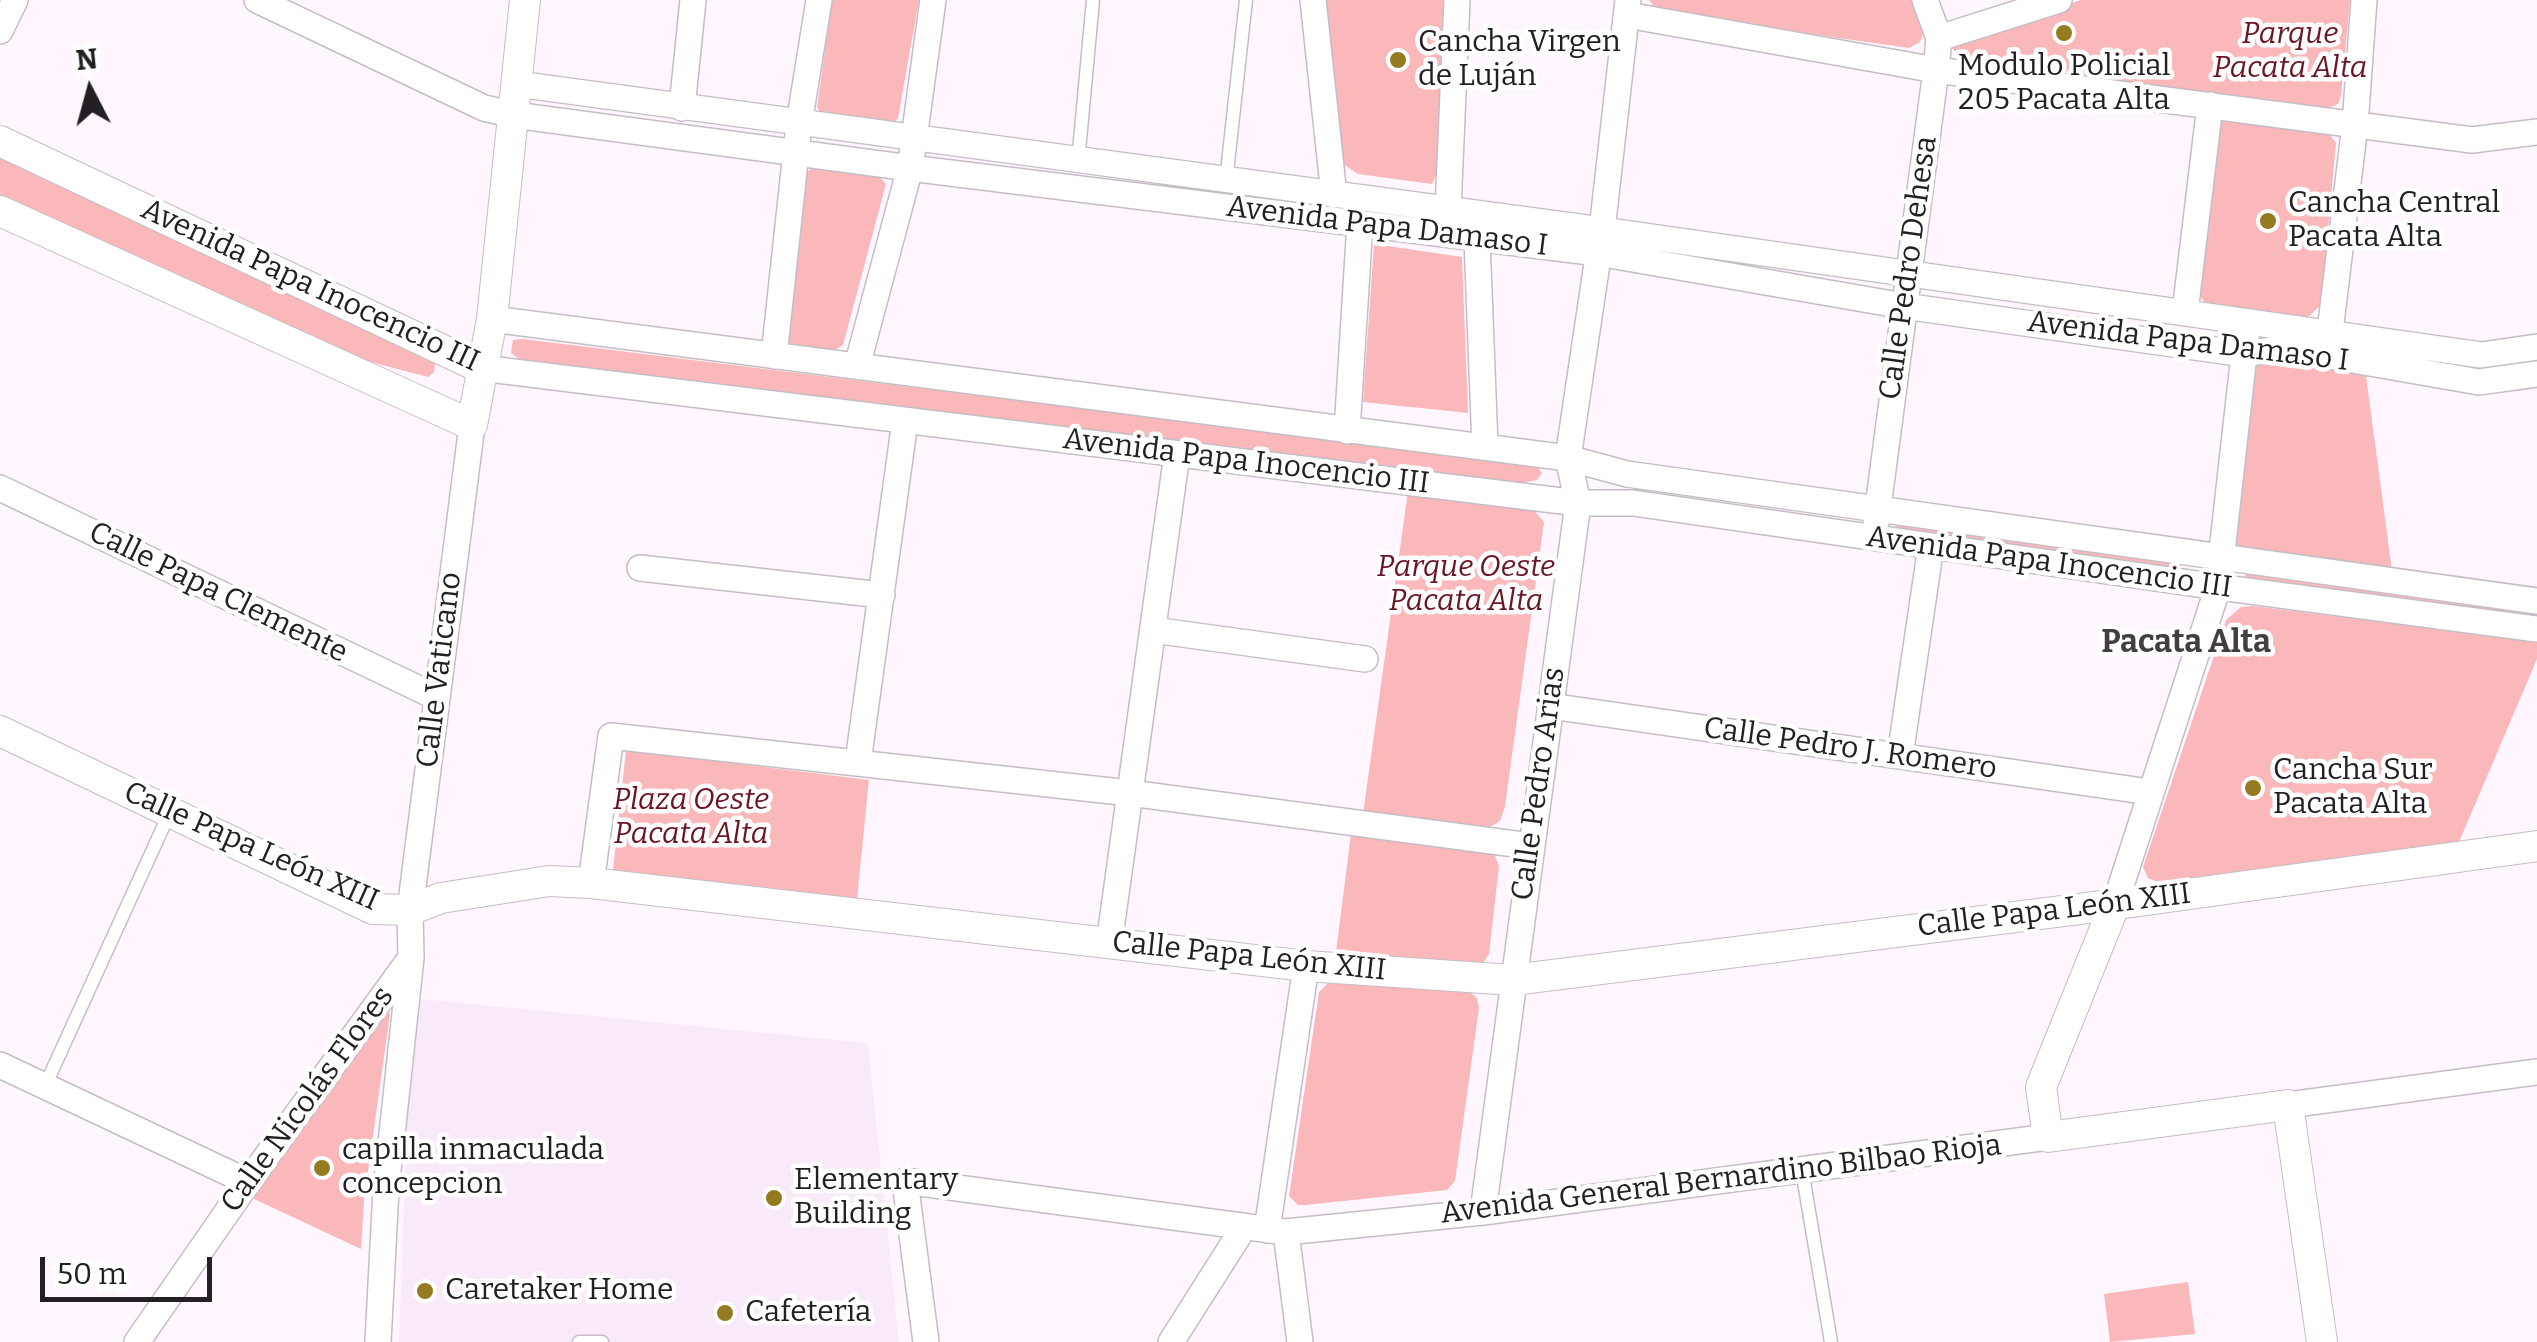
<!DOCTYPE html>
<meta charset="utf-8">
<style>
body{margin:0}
#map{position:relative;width:2537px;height:1342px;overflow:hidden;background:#fff6ff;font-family:Bitter,serif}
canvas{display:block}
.north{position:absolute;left:40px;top:40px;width:100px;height:100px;-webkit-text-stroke:8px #fff;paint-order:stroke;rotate:354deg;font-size:28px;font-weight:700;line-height:40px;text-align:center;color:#232023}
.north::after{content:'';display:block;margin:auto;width:35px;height:45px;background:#232023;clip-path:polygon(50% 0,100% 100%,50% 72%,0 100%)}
.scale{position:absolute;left:40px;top:1257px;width:172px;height:45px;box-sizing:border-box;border:5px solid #232023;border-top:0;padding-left:12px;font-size:30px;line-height:35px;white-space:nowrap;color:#232023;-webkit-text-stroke:8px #fff;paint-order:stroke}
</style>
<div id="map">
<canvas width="2537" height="1342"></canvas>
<div class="north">N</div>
<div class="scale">50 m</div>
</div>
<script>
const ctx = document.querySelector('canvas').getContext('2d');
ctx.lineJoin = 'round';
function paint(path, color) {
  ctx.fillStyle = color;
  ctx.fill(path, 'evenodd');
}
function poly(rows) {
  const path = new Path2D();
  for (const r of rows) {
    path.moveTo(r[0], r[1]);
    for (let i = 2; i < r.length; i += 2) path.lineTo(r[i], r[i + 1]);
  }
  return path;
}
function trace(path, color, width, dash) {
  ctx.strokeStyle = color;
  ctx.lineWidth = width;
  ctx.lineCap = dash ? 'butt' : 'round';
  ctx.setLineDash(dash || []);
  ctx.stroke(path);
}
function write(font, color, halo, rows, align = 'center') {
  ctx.font = font + ' Bitter,serif';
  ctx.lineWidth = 9;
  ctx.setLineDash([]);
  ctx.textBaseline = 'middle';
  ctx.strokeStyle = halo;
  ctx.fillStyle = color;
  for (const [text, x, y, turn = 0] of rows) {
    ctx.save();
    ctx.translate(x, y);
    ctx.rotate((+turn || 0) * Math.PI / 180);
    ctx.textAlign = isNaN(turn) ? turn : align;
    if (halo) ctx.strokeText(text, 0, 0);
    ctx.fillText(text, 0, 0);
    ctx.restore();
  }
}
paint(poly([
 [421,999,868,1043,899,1342,399,1342,407,1118]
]), '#f9eaf9');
paint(poly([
 [832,0,919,0,898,118,894,123,821,114,817,107],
 [1323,0,1445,0,1438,171,1432,184,1358,174,1343,164],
 [1649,0,1913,0,1923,35,1920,42,1909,48,1669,14,1656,9],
 [2081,0,2350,0,2341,96,2338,104,2321,111,1959,56,1951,47,1958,36],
 [2223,121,2327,131,2336,143,2321,305,2306,319,2206,304,2199,295,2217,125],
 [0,156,424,353,435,363,434,372,428,377,363,360,0,199],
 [813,167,878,175,886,184,843,345,830,353,785,346,806,173],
 [1374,244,1462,257,1468,413,1363,402],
 [523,339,1523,463,1537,466,1542,473,1537,480,1522,483,520,360,511,353,513,340],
 [2279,361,2315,364,2366,376,2392,571,2236,551,2254,362],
 [1408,491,1532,508,1544,522,1505,806,1500,821,1486,829,1363,814],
 [1897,521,2181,562,2180,571,1896,530],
 [2246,573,2515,610,2513,619,2244,583],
 [2253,606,2537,642,2537,659,2459,842,2163,884,2148,878,2143,867,2148,852,2226,620,2241,607],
 [626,750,869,780,857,899,613,870],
 [1351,834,1490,852,1495,856,1499,866,1489,954,1483,963,1468,966,1336,952],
 [1329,982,1469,991,1477,998,1479,1008,1455,1181,1447,1190,1305,1205,1298,1205,1289,1196,1319,992],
 [387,1010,390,1014,364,1200,361,1249,252,1198],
 [2188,1282,2195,1334,2110,1342,2104,1294]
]), '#fab8ba');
const service = poly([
 [1078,162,1093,0],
 [1226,181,1246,0],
 [45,1086,170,812],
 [1802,1170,1831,1342],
 [579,1342,602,1342]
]);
const minor = poly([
 [257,0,484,108,514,115,910,168,1598,253,1904,306,2244,354,2284,348,2479,382,2537,374],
 [1313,0,1334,195],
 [1627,15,1936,70,2472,140,2537,132],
 [0,31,15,0],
 [1939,38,2059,0],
 [517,84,1602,230,2481,355,2537,347],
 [682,108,693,0],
 [1448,210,1457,0],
 [1477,239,1485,447],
 [2185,312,2210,105],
 [492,319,1568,458,1627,474,2537,601],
 [2328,348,2355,125,2364,0],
 [774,356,799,124,819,0],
 [857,366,910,168,933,0],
 [481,368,1578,503,1633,503,2218,587,2537,629],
 [1347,431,1360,223],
 [0,488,436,697],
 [1876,522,1936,70,1939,38,1925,0],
 [640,568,882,595],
 [1153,630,1365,659],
 [1550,706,2150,792],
 [1900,756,1931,546],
 [858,762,905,421],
 [591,883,611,736,1130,793,1530,846],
 [2115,904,2218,587,2246,337],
 [1109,944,1177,454],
 [0,1065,248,1182],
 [2288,1105,2537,1072],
 [1483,1212,1578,503,1568,458,1602,230,1628,0],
 [1267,1230,1306,966],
 [1286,1232,1300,1342],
 [137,1342,248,1182,410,959],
 [378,1342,386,1189,411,958,410,910,472,425],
 [926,1342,905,1181,1286,1232,1483,1212,2048,1137],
 [1171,1342,1244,1227]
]);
const tertiary = poly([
 [0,141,481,368],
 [0,211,472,425,492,319,525,0],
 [0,731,373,909,410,910,441,898,549,881,591,883,1306,966,1513,980,2087,908,2537,846],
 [2115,904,2041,1087,2048,1137,2288,1105,2322,1342]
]);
trace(service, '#c5bdc6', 15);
trace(minor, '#c5bdc6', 28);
trace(tertiary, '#c5bdc6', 32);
trace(service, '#fff', 12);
trace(minor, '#fff', 25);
trace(tertiary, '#fff', 30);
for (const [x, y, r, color] of [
 [2064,33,10,"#947b22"],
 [1398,60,10,"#947b22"],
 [2268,221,10,"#947b22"],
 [2253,788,10,"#947b22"],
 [322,1168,10,"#947b22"],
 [774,1198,10,"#947b22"],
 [425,1291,10,"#947b22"],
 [725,1313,10,"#947b22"]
]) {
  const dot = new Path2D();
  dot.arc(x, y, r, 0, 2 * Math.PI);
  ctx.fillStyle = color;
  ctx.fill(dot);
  trace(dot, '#fff', 4);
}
write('italic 30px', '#6b1424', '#fff', [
 ["Parque",2290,35],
 ["Pacata Alta",2290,69],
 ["Parque Oeste",1466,568],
 ["Pacata Alta",1466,602],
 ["Plaza Oeste",691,801],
 ["Pacata Alta",691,835]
]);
write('30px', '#232023', '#fff', [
 ["Cancha Virgen",1418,43],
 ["de Luján",1418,77],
 ["Modulo Policial",2064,67,"center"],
 ["205 Pacata Alta",2064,101,"center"],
 ["Cancha Central",2288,204],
 ["Pacata Alta",2288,238],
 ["Cancha Sur",2273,771],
 ["Pacata Alta",2273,805],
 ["capilla inmaculada",342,1151],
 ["concepcion",342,1185],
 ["Elementary",794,1181],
 ["Building",794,1215],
 ["Caretaker Home",445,1291],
 ["Cafetería",745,1313]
], 'left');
write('30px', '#232023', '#fff', [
 ["Avenida Papa Damaso I",1387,227,7],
 ["Calle Pedro Dehesa",1909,268,-82],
 ["Avenida Papa Inocencio III",310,286,25],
 ["Avenida Papa Damaso I",2188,342,7],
 ["Avenida Papa Inocencio III",1246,462,7],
 ["Avenida Papa Inocencio III",2049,563,8],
 ["Calle Papa Clemente",218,593,26],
 ["Calle Vaticano",440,670,-83],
 ["Calle Pedro J. Romero",1850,749,8],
 ["Calle Pedro Arias",1539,784,-82],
 ["Calle Papa León XIII",251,847,24],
 ["Calle Papa León XIII",2054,911,-7],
 ["Calle Papa León XIII",1249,957,6],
 ["Calle Nicolás Flores",308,1100,-54],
 ["Avenida General Bernardino Bilbao Rioja",1721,1180,-7]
]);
write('bold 32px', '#443d44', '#fff', [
 ["Pacata Alta",2186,643]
]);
</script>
